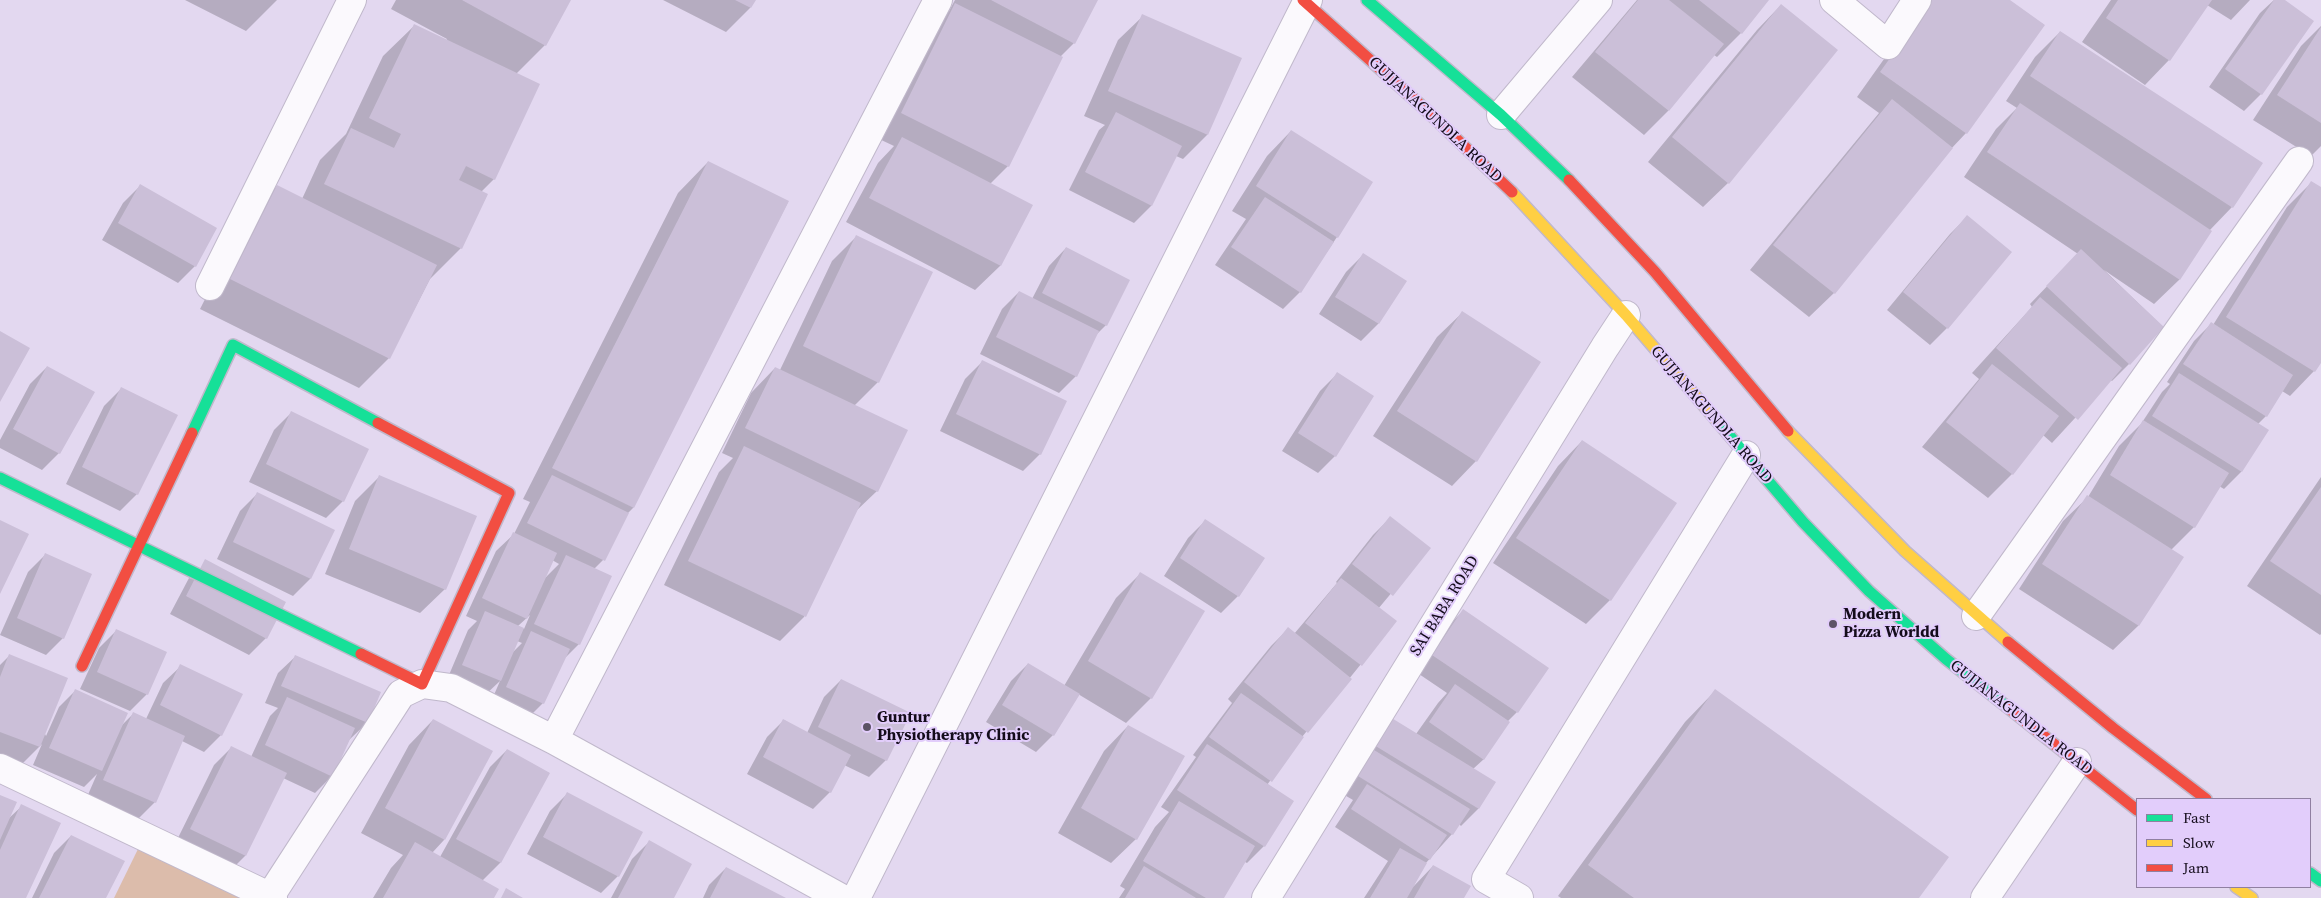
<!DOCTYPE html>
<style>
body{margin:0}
#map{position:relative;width:2321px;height:898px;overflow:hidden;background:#e3d8f0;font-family:"Source Serif 4",serif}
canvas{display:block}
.legend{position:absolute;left:2136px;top:798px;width:175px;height:90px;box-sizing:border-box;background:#e2cdfb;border:1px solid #9080a1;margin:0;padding:6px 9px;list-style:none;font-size:15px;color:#140c1b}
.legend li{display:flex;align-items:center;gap:10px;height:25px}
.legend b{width:25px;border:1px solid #9080a1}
</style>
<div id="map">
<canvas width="2321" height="898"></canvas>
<ul class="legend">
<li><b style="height:6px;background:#16e098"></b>Fast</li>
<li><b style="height:6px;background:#ffcf43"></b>Slow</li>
<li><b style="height:6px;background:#f24e42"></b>Jam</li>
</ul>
</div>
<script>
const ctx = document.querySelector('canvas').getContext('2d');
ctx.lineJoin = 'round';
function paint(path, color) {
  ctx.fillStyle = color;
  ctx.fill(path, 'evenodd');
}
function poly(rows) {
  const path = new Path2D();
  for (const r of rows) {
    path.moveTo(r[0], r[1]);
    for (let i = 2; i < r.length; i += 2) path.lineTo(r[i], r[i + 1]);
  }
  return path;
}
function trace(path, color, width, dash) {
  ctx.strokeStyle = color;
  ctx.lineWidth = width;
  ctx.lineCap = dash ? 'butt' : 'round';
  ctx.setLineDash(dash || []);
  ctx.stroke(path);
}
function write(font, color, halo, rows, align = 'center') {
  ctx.font = font + ' "Source Serif 4",serif';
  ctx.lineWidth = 4;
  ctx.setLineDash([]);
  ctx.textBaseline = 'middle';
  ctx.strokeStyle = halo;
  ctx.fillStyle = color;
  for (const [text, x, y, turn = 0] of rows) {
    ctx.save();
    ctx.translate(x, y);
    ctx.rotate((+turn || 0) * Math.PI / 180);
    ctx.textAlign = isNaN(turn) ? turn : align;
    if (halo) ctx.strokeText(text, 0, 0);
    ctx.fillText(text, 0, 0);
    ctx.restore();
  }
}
paint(poly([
 [139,847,240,898,114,898]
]), '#dcbcab');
paint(poly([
 [185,0,277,0,246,31],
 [396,0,570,0,545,45,516,74,494,179,481,192,487,195,461,248,430,279,389,358,359,388,200,309,247,217,277,186,302,199,320,160,346,134,383,56,414,26,446,41,447,39,391,9],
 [663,0,754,0,750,8,726,32],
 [955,0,1097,0,1074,43,1060,57,1008,166,990,184,1031,205,1000,266,975,290,846,222,878,163,894,146,877,138,931,29,949,11],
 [1637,0,1767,0,1741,33,1717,57,1714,55,1668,111,1644,135,1572,77],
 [1926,0,2008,0,2044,25,1966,133,1950,150,1834,293,1809,317,1750,270,1879,113,1857,97],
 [2111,0,2250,0,2231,20,2207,5,2169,60,2145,85,2082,42],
 [2274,0,2282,0,2261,94,2244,111,2209,87,2260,13],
 [1781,5,1728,183,1703,207,1648,162,1757,30],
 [1143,16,1241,59,1207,135,1183,159,1176,156,1151,206,1134,223,1069,190,1099,130,1105,125,1084,116,1118,40],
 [2321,26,2321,146,2311,156,2253,120,2301,46],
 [2060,32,2232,207,2209,231,2179,280,2154,304,2104,270,2163,327,2129,364,2112,381,2110,380,2052,443,2043,435,2012,474,1988,498,1922,447,1979,379,1972,373,2032,307,2030,304,2078,254,1964,177,1996,129,2017,108,2006,101,2035,57],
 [1291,131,1337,237,1300,292,1283,309,1215,265,1246,219,1232,211,1267,156],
 [708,162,788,202,633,508,628,513,603,560,594,569,579,644,563,660,543,703,526,720,490,704,500,681,483,697,446,682,468,630,477,621,466,616,496,551,514,534,530,502,523,499,678,193],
 [552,560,559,564,545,578],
 [530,615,524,629,518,626],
 [517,641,522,643,513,652],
 [2312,182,2321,188,2321,361,2314,371,2290,396,2282,391,2266,416,2257,425,2267,431,2241,472,2224,489,2219,486,2194,527,2171,550,2182,557,2138,626,2113,650,2019,589,2063,521,2088,497,2119,446,2141,424,2162,392,2170,384,2167,382,2194,341,2211,324,2213,325,2287,207],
 [140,186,195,266,178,283,102,240,123,203],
 [1967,217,1947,328,1930,345,1887,310,1950,234],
 [856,237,878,382,854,406,877,491,855,512,804,617,780,641,664,585,719,472,733,458,722,453,751,393,775,368,780,370,832,261],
 [1066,248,1106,325,1096,335,1076,376,1059,393,980,354,1002,309,1019,292,1032,299,1049,266],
 [1363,255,1405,282,1378,324,1361,341,1319,314,1346,272],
 [1462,313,1476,461,1452,486,1373,436,1437,337],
 [982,362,1040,454,1023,471,940,431,965,379],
 [47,367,59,453,42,470,0,448,0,440,30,384],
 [1337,374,1335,456,1318,473,1282,451,1320,391],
 [121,389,137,494,120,511,66,484,104,406],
 [291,413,343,501,326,518,249,482,274,430],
 [1582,441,1610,600,1586,624,1493,563,1558,466],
 [379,477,445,589,420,613,325,574,355,501],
 [2321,477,2321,634,2320,635,2247,586],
 [257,494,333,531,310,579,293,596,217,559,240,511],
 [1390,518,1429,548,1378,609,1395,622,1302,737,1267,785,1264,846,1247,863,1245,862,1223,898,1119,898,1125,889,1120,886,1155,827,1169,812,1161,807,1196,757,1193,755,1232,703,1228,699,1271,646,1288,629,1294,634,1337,583,1336,582,1373,535],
 [1205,521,1238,596,1221,613,1164,576,1188,538],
 [45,555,63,638,46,655,0,635,28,572],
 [1140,574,1151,698,1126,723,1078,694,1053,735,1036,752,986,722,1011,681,1028,664,1064,686,1116,598],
 [189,578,285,603,266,638,249,655,170,614],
 [1463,611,1517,712,1507,722,1484,759,1473,769,1495,782,1478,809,1461,826,1459,824,1452,834,1425,864,1413,887,1433,866,1462,898,1364,898,1388,861,1335,827,1353,800,1341,793,1374,736,1416,734,1438,703,1447,693,1416,672,1446,628],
 [117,630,147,694,130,711,80,689,99,648],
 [9,656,46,736,59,707,76,690,121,726,133,714,146,719,163,683,181,666,221,735,204,752,182,741,155,802,138,819,87,797,97,774,84,787,33,765,42,744,22,764,0,755,0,665],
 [296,656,380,693,367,723,349,740,332,776,315,793,283,778,245,856,228,873,174,846,214,765,231,748,251,757,270,716,278,708,265,703,278,673],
 [841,680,886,760,869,777,844,765,830,792,813,809,747,774,767,737,784,720,807,733,824,697],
 [1715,691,1918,898,1561,898,1558,896,1685,722],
 [433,720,444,840,432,853,440,857,490,767,507,750,549,773,500,863,482,881,493,898,373,898,391,868,403,855,361,833,409,745],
 [1128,726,1136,839,1111,863,1058,833,1104,751],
 [567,794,618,876,601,893,527,854,550,811],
 [0,796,8,819,22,806,25,898,0,898],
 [71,836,105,898,32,898,54,853],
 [649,842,672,898,611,898,632,859],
 [726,868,784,898,703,898,709,885]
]), '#0003');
paint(poly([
 [462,0,571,0,546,46],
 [735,0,756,0,751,8],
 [991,0,1098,0,1075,44],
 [1638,0,1669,0,1724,44,1669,111,1595,52],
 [1699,0,1769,0,1742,34],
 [1932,0,2010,0,2045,25,1967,134,1880,72],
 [2118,0,2212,0,2170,61,2106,18],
 [2274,0,2285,0,2314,21,2262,95,2225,69],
 [955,3,1063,57,1009,167,901,113],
 [1781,4,1838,50,1729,184,1672,137],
 [1142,14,1242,58,1208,135,1108,91],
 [414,24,540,84,495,180,466,166,459,180,488,194,462,249,324,184,351,128,394,148,401,134,369,118],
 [2321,27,2321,123,2277,95],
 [2060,31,2263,163,2233,208,2030,76],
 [1892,99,1953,148,1835,294,1773,245],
 [2020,103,2212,231,2180,280,1987,152],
 [1116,112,1182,146,1152,206,1085,172],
 [1291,130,1373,182,1338,238,1256,186],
 [902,137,1033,205,1001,266,869,198],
 [708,161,789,201,634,508,552,468],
 [2311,181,2321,187,2321,363,2315,372,2226,317],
 [140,184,217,228,196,267,118,223],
 [277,185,437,265,390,359,230,279],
 [1265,197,1334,242,1301,293,1231,247],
 [1967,215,2012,252,1948,329,1903,292],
 [856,235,933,272,879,383,803,346],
 [1066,247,1130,280,1107,326,1042,293],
 [2081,249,2164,327,2130,365,2046,286],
 [1363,253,1407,281,1379,324,1335,297],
 [1019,291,1099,331,1077,377,996,337],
 [2040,297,2122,368,2078,420,1996,348],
 [1462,311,1541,362,1477,462,1397,411],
 [2211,322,2293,375,2267,417,2183,364],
 [0,331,30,348,0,402],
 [982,360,1067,401,1041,455,956,414],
 [1992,364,2059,416,2013,475,1946,422],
 [47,366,95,392,60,454,13,429],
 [775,367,908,430,878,492,745,428],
 [1337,372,1374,396,1336,457,1298,433],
 [2179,373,2269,430,2242,472,2152,416],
 [121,387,178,415,138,495,82,467],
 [291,411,369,449,344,502,266,464],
 [2143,420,2229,473,2195,528,2110,475],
 [1582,440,1677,503,1611,601,1516,538],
 [744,446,861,503,806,617,688,561],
 [379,475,477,516,446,590,349,549],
 [552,475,629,513,605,561,527,523],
 [2321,487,2321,595,2270,561],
 [257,492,335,530,311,579,233,542],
 [2087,495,2184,557,2139,626,2042,564],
 [1390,516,1431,548,1393,596,1352,564],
 [1205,519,1265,558,1239,597,1180,558],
 [0,520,29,534,0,594],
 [513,532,557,553,527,619,482,598],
 [45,553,92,574,64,639,17,618],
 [566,555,612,576,580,645,534,624],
 [205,559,286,602,267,639,186,596],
 [1140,572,1205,611,1152,699,1088,661],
 [1341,578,1397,621,1362,666,1305,623],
 [1463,609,1549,668,1518,713,1432,655],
 [485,611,524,628,501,681,462,665],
 [1288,627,1352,679,1308,733,1244,682],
 [116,629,167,652,148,695,97,672],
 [531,631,570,649,544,704,506,687],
 [9,654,68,678,40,747,0,732,0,677],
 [295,655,381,692,368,723,281,686],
 [1028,663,1080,694,1054,736,1002,705],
 [180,664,243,694,222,736,160,705],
 [841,679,911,713,887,761,818,727],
 [1455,684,1510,722,1484,760,1429,722],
 [75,689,128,713,102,771,49,748],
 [1715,689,1949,857,1919,898,1634,898,1588,865],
 [1241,693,1304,737,1272,782,1209,737],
 [287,697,355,728,333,777,265,745],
 [133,712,185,736,156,803,103,780],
 [1390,717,1496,782,1479,809,1374,745],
 [433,719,493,751,445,840,385,808],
 [783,719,851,755,831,793,763,757],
 [1128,725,1185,756,1137,840,1081,808],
 [1207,744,1294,801,1265,847,1177,790],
 [231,746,287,773,246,856,190,829],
 [507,749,550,773,501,863,456,839],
 [1374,750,1470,809,1453,835,1358,776],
 [1367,784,1447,835,1430,860,1351,809],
 [567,792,643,832,619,877,543,837],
 [0,795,17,802,0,840],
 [1179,801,1255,846,1224,898,1206,898,1143,861],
 [21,804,61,823,26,898,0,898,0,850],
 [71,835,125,861,106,898,39,898],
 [649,840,692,864,674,898,618,898],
 [415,842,499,889,494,898,383,898],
 [1400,848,1427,863,1407,898,1370,898],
 [1433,865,1471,886,1464,898,1414,898],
 [1144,866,1196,898,1125,898],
 [726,867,786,898,710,898],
 [506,888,523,898,501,898]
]), '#cbbfd8');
const street = poly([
 [1834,0,1888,45,1917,0],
 [1501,115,1598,0],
 [210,286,352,0],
 [1976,616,2299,161],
 [554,740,938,0],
 [0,768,273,898],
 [269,898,401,694,422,684,451,688,554,740,841,898],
 [856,898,1308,0],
 [1266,898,1605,347,1626,315],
 [1519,898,1486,879,1746,455],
 [1985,898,2077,762]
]);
const fast = poly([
 [1367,0,1501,115,1569,180],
 [1717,421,1803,522,1869,591,1946,659,2006,706],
 [192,433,233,345,378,423],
 [0,478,361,654],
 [2310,873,2321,881]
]);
const slow = poly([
 [1512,192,1626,315,1717,421],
 [1788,431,1905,551,2008,642],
 [2236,887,2252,898]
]);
const jam = poly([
 [1303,0,1426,110,1512,192],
 [1569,180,1655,272,1788,431],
 [2008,642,2113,728,2206,799],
 [361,654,422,684,509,493,378,423],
 [82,666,192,433],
 [2006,706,2137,810]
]);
trace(street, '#c0b8cb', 30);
trace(fast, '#c0b8cb', 14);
trace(slow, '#c0b8cb', 14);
trace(jam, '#c0b8cb', 14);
trace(street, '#fbf9fd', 28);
trace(fast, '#16e098', 11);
trace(slow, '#ffcf43', 11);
trace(jam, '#f24e42', 11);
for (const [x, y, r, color] of [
 [1833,624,5,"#5c5366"],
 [867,727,5,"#5c5366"]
]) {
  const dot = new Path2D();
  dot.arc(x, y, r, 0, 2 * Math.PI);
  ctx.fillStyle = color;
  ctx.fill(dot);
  trace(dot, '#e2cdfb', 2);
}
write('16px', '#140c1b', '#e2cdfb', [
 ["GUJJANAGUNDLA ROAD",1435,120,43],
 ["GUJJANAGUNDLA ROAD",1711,415,49],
 ["SAI BABA ROAD",1445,606,-58],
 ["GUJJANAGUNDLA ROAD",2021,718,38]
]);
write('bold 16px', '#140c1b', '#e2cdfb', [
 ["Modern",1843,615],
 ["Pizza Worldd",1843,633],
 ["Guntur",877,718],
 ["Physiotherapy Clinic",877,736]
], 'left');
</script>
